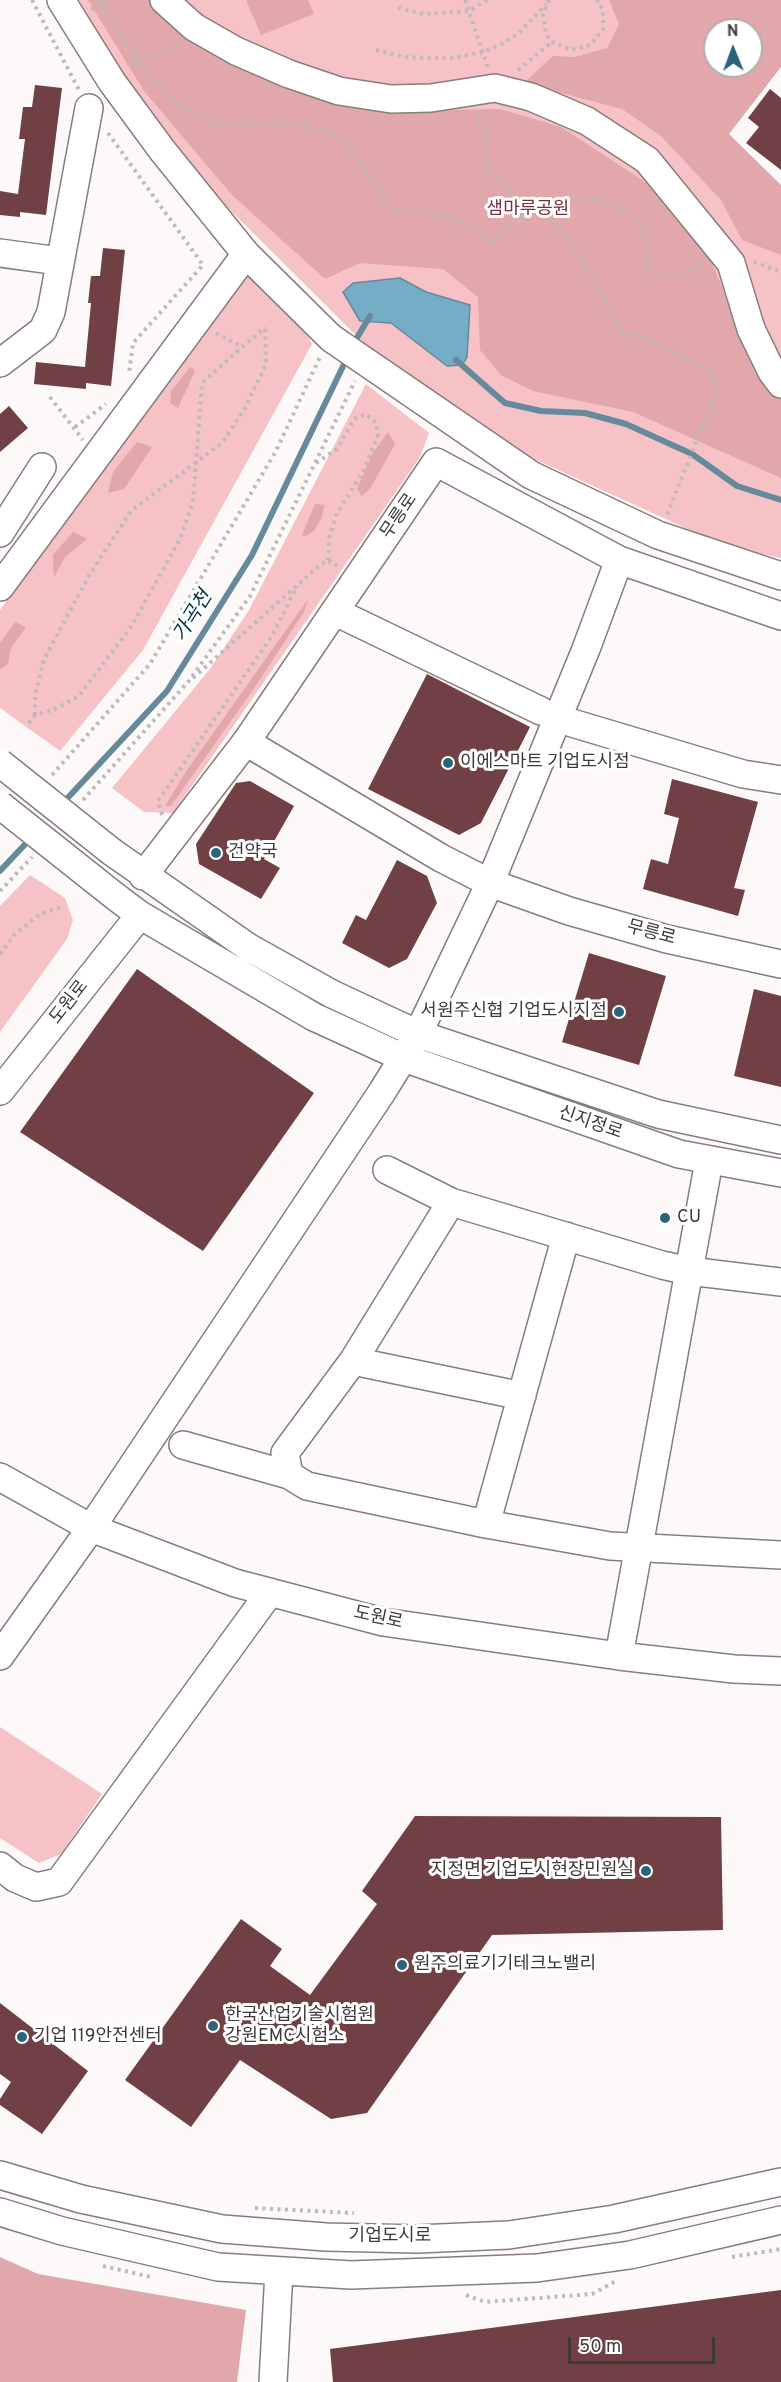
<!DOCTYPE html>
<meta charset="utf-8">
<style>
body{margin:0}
#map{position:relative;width:781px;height:2382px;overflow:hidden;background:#fef9f9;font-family:Overpass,sans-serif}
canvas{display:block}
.north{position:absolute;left:703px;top:18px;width:60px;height:60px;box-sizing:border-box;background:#fff;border:2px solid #b2b0b0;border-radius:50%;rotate:359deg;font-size:16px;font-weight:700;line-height:24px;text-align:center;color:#3f3a3a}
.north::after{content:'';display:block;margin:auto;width:21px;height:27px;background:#28647c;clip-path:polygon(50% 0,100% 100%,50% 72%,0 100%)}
.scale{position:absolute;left:568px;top:2337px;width:147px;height:27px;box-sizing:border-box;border:3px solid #3f3a3a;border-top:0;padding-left:8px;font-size:18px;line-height:21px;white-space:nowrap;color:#3f3a3a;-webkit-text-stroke:4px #fff;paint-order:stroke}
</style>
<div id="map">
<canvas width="781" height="2382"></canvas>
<div class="north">N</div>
<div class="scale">50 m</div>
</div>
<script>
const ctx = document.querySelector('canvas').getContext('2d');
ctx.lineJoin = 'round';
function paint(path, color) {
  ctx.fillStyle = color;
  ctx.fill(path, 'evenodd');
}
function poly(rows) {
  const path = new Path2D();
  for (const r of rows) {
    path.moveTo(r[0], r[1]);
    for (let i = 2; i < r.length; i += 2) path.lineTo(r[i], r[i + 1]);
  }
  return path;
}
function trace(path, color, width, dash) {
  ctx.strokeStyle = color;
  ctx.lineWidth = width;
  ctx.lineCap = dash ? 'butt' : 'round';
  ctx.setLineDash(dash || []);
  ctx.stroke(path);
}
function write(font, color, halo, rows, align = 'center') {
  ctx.font = font + ' Overpass,"Noto Sans KR",sans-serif';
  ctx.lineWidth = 6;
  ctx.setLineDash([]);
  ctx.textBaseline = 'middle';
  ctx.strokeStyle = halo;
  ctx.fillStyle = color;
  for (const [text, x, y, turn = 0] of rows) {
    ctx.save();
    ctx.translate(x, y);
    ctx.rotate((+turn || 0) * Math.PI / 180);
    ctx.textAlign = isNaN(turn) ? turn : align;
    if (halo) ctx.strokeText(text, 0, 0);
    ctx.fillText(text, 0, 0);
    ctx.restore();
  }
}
paint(poly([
 [79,0,781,0,723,131,781,185,781,558,725,546,512,449,411,390,225,205,136,95],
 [715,30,751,30,751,66,715,66],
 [243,271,303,325,312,344,143,650,60,751,0,708,0,610],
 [366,384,429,433,420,457,173,813,144,812,112,788,210,669,249,610],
 [30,875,65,898,73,920,67,939,0,1032,0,906],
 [0,1727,102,1794,61,1854,39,1863,0,1838]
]), '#f6c2c5');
paint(poly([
 [88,0,149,0,162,19,186,31,222,59,293,90,402,111,500,109,561,127,653,187,702,239,731,309,771,386,781,398,781,478,633,412,533,391,501,375,480,350,478,297,443,269,360,263,325,279,232,195,144,91],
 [246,0,308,0,314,14,261,35],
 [609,0,781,0,781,67,729,134,781,185,781,255,742,240,721,200,661,136,622,109,524,83,553,56,575,57,607,48,619,24],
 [715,30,751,30,751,66,715,66],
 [190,367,195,371,178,408,170,403,171,391],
 [388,432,395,444,370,489,362,496,357,489,372,454],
 [137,442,152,447,124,489,108,493,113,472],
 [315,504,324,505,322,517,314,531,306,536,302,535],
 [73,532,87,539,65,557,54,577,53,555],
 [308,599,304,612,257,684,171,806,165,806,187,770],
 [15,622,26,627,11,648,8,664,0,669,0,643],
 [0,2257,38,2274,246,2310,237,2382,0,2382]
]), '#e1a7aa');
const water = poly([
 [400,278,426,292,470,305,467,357,462,365,447,366,391,323,360,321,343,292,353,283,400,278]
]);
paint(water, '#75adc6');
trace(water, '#658a9c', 1.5);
trace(poly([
 [352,346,370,316],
 [456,360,505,403,541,411,585,413,626,424,692,454,737,486,781,500],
 [62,804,167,691,252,555,347,358],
 [0,871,31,838]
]), '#658a9c', 6);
paint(poly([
 [35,85,62,88,46,215,20,212,20,217,0,215,0,191,18,194,25,139,19,139,23,107,32,107],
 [770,89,781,98,781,170,746,143,759,127,748,118],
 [103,248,125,250,111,386,86,383,86,389,34,384,36,362,85,367,91,303,88,303,91,276,100,276],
 [9,406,28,428,0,452,0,414],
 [427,674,530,727,481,823,459,835,368,789],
 [672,779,758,802,734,888,745,890,738,916,643,889,651,859,668,864,679,818,664,814],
 [250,781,294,806,264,859,280,868,261,899,199,864,196,844,236,783],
 [397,860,427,876,437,903,407,959,389,968,342,943,356,915,366,920],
 [589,953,666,976,639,1065,562,1042],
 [137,969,314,1093,203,1251,20,1132],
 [754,989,781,996,781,1087,734,1076],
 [415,1816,721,1817,723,1930,492,1935,367,2113,331,2119,240,2060,191,2127,125,2080,241,1919,282,1949,270,1966,310,1995,377,1904,362,1891],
 [0,2003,88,2071,42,2134,0,2105,0,2099,11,2082,0,2074],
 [781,2290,781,2382,333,2382,330,2349]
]), '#714044');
const minor = poly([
 [61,0,112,82,162,150,246,254,331,338,531,475,658,535,781,576],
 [164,0,194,27,236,51,289,74,339,91,391,99,431,98,495,88,531,97,587,121,647,160,731,263,751,329,772,372,781,384],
 [0,253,59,261],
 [0,363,43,330,51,312,89,108],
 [0,533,42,467],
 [0,587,246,254],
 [346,617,541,711],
 [572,723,743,774,781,780],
 [246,742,441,858,490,883,569,911,667,939,781,964],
 [112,852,248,947,332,994,418,1034,658,1114,781,1140],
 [143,876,246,742,436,462,619,560,781,616],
 [116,897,140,915,314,1017,404,1058,679,1154,781,1173],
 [0,1091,140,915],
 [387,1170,451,1202,662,1265,689,1271,781,1282],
 [451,1202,353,1361,285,1453,289,1475,307,1486,486,1524,610,1546,781,1555],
 [353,1361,522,1396],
 [183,1445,289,1475],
 [0,1477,91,1528,235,1583,383,1622,619,1656,734,1669,781,1671],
 [486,1524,566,1236],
 [0,1656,91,1528,382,1092,418,1034,490,883,586,649,619,560],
 [619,1656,709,1161],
 [0,1866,15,1878,36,1887,59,1882,270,1592],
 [0,2175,81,2199,222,2229,326,2237,417,2239,509,2235,614,2219,781,2182],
 [0,2212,62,2231,218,2267,351,2275,537,2268,630,2255,781,2220],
 [273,2382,279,2271]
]);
trace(minor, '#887d7d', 30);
trace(poly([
 [32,0,79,90],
 [99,0,140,64,179,106,215,124,304,124,344,138,394,213,416,208,458,220,492,242,531,213,574,196,613,204,640,223,651,272,670,275,693,271,703,263],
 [465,0,488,68],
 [549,0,543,14,546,34,552,42,571,50,590,45,603,30,603,10,597,0],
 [398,8,424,14,469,11,487,0],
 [91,9,109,0],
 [376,50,405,57,429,58,453,58,483,52,504,43,521,31,546,4],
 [127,65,178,44],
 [518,70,552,42],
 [477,113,485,135,486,167,531,213,553,220,572,242,622,334,634,334,712,371,716,392,667,515],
 [108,133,203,265,133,343,129,374],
 [754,262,781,272],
 [216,333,241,346],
 [50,397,83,440],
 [75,427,106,404],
 [316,463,337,449,354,419,366,414,376,423,378,435,363,472,337,513,329,539,328,560],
 [193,678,319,566,328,560,338,566],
 [35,715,35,696,44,659,90,574,131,511,222,443,245,408,266,364,265,327],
 [29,723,35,715,55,709,79,696,131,627,180,539,193,502,202,383,265,327],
 [52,775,150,664,276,451,320,357],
 [83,800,188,682,250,596,355,381],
 [162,815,158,801,272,636,297,586],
 [0,891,32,857],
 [0,954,14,935,40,914,62,907],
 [255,2208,354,2213],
 [732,2257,781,2249],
 [103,2266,151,2277],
 [466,2295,485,2302,592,2294,616,2281]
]), '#bfbaba', 4, [3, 4.5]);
trace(minor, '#fff', 27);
const minorBridge = poly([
 [0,763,112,852],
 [0,805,116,897]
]);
trace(minorBridge, '#887d7d', 30, []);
trace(minorBridge, '#fff', 27);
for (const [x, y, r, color] of [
 [448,763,6,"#28647c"],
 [216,853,6,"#28647c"],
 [619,1012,6,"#28647c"],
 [665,1218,6,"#28647c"],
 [646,1871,6,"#28647c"],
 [402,1965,6,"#28647c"],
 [213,2026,6,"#28647c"],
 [22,2037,6,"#28647c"]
]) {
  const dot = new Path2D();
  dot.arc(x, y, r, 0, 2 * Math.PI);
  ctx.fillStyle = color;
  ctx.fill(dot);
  trace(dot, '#fff', 2);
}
write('18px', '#77313a', '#fff', [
 ["샘마루공원",528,210]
]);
write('18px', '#3f3a3a', '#fff', [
 ["무릉로",400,517,-56],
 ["무릉로",651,934,15],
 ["도원로",70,1003,-52],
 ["신지정로",590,1124,19],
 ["도원로",378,1619,12],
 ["기업도시로",390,2237]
]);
write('18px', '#3f3a3a', '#fff', [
 ["이에스마트 기업도시점",460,763],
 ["건약국",228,853],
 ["서원주신협 기업도시지점",607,1012,"right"],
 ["CU",677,1218],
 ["지정면 기업도시현장민원실",634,1871,"right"],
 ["원주의료기기테크노밸리",414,1965],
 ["한국산업기술시험원",225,2016],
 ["강원EMC시험소",225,2037],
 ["기업 119안전센터",34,2037]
], 'left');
write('italic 20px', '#013547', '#fff', [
 ["가곡천",194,617,-58]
]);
</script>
